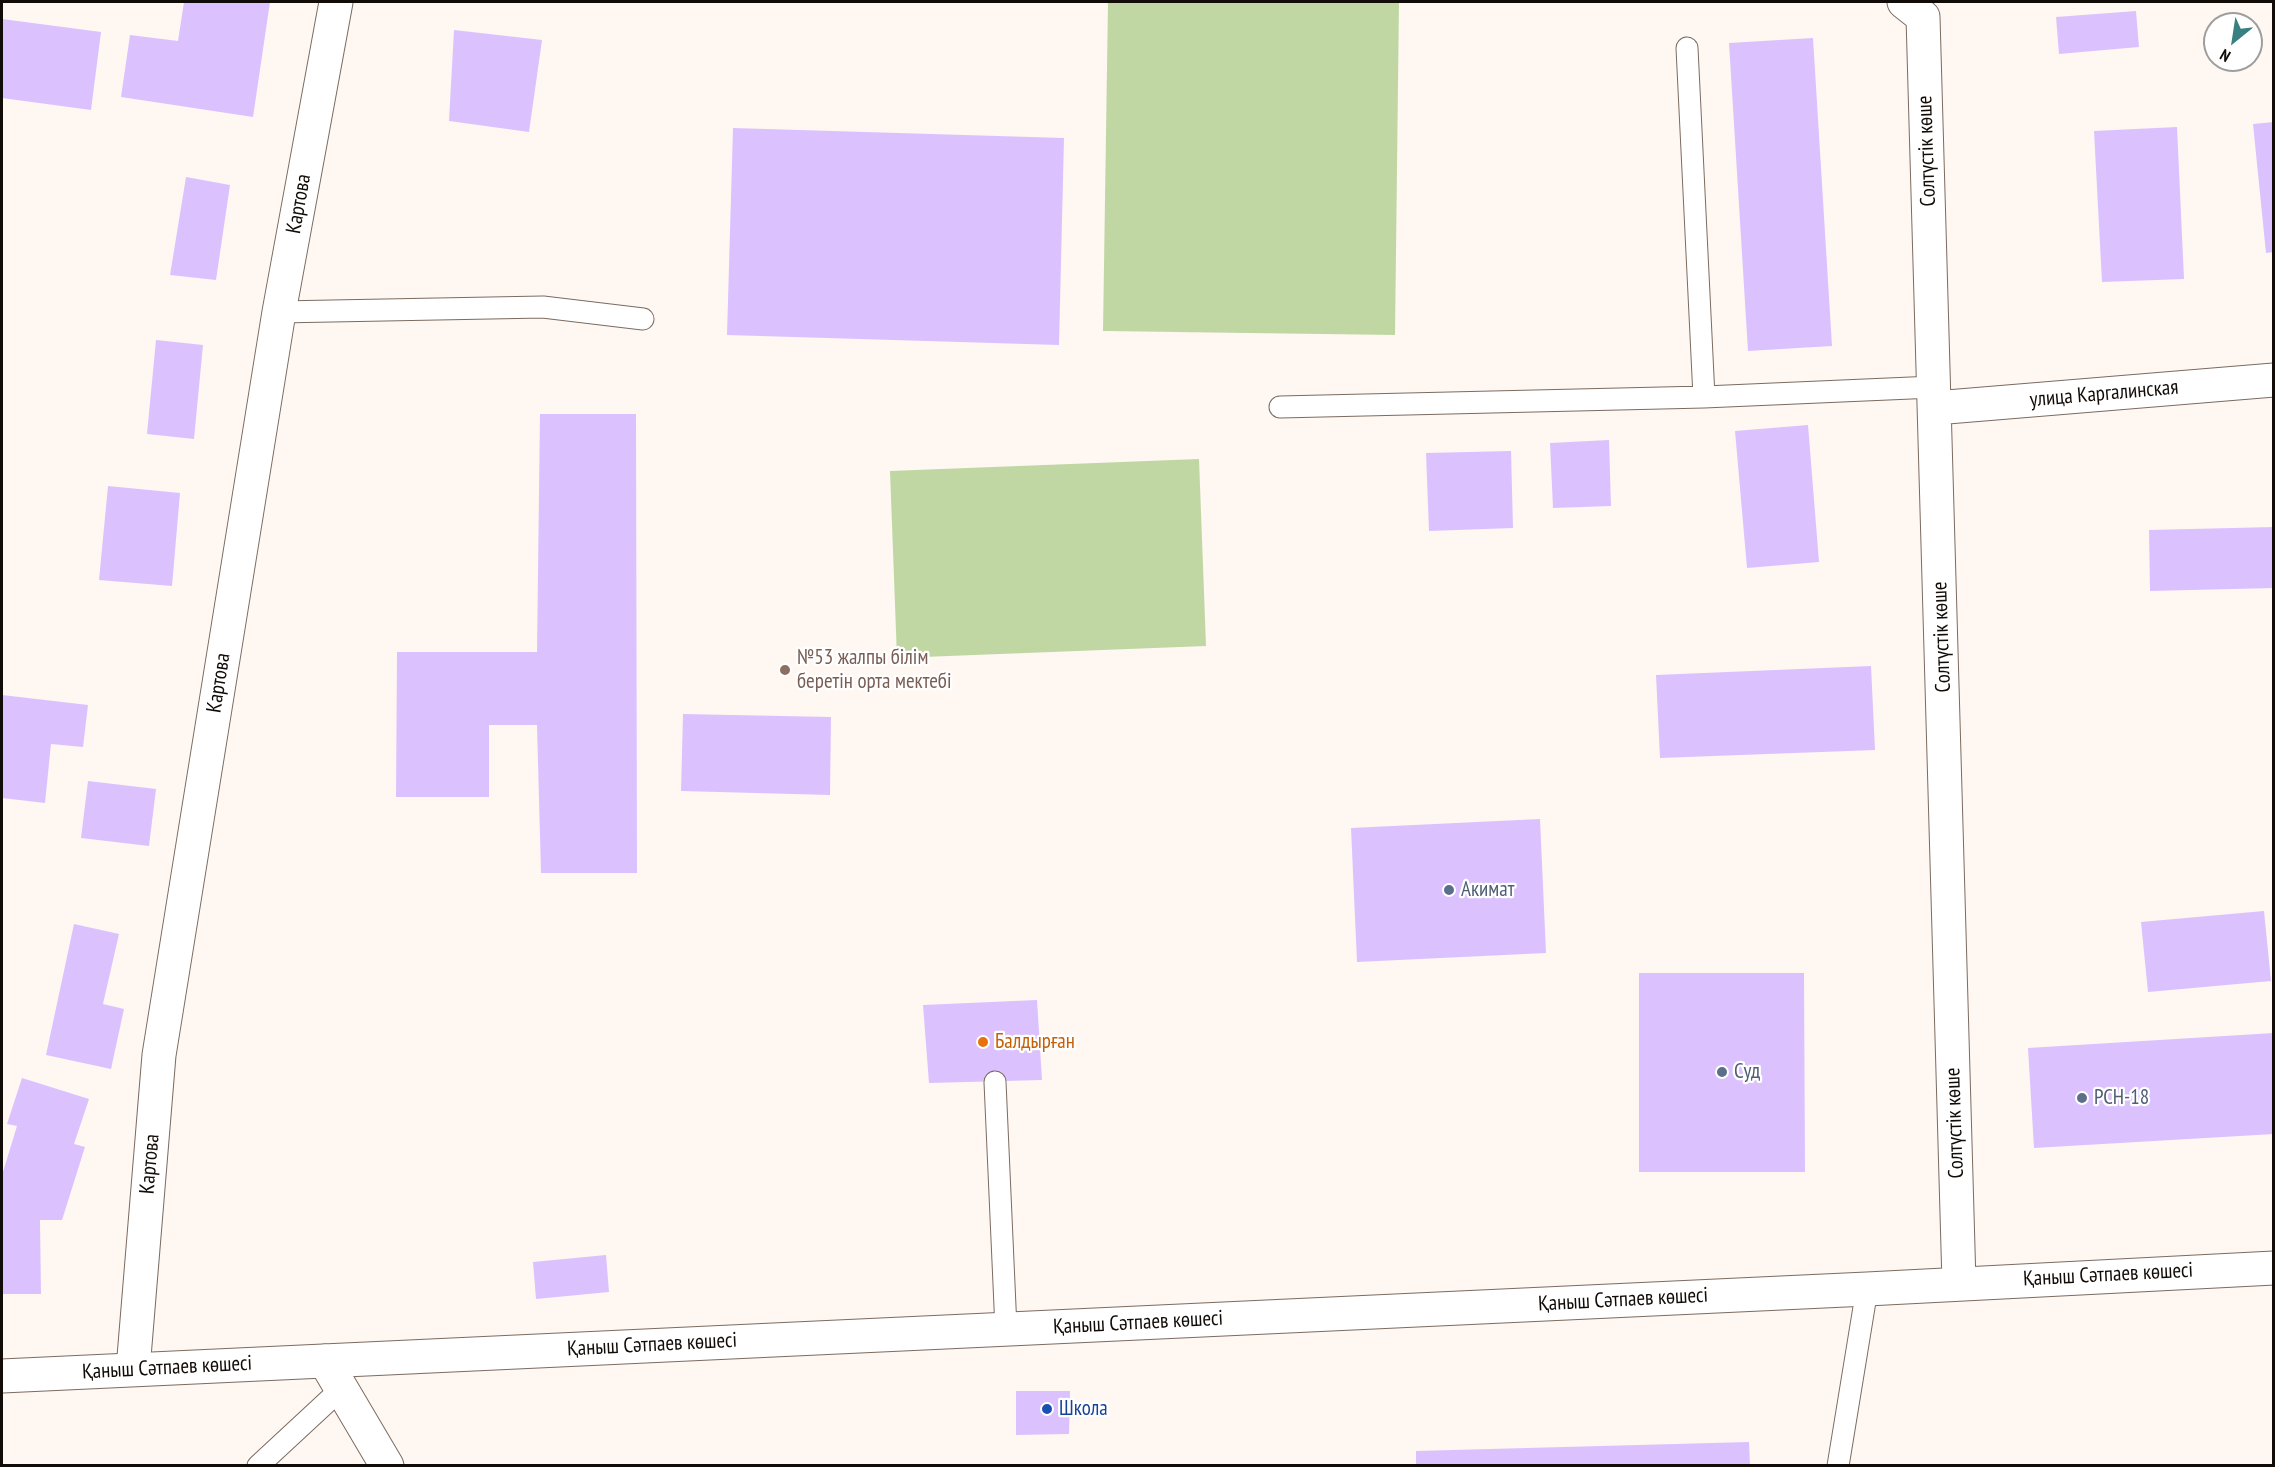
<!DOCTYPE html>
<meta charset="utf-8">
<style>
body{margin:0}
#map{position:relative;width:2275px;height:1467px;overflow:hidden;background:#fff7f2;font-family:"PT Sans Narrow",sans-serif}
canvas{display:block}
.frame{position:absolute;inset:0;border:3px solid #120c08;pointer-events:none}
.north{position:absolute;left:2203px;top:12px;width:60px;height:60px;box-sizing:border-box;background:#fff;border:2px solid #a09e9c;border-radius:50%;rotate:210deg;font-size:16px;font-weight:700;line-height:24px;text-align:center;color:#120c08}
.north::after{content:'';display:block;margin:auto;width:21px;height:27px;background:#388082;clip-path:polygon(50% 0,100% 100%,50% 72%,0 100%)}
</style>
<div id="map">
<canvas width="2275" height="1467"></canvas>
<div class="frame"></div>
<div class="north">N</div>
</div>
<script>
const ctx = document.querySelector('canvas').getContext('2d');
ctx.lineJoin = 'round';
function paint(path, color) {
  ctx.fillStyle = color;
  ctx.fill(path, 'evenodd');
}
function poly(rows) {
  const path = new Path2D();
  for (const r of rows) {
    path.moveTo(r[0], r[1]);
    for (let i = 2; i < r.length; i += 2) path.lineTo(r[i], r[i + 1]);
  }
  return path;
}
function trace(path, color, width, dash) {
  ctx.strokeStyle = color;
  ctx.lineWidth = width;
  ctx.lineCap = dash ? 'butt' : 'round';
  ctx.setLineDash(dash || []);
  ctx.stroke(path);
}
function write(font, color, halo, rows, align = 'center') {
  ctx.font = font + ' "PT Sans Narrow",sans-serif';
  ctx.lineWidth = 4.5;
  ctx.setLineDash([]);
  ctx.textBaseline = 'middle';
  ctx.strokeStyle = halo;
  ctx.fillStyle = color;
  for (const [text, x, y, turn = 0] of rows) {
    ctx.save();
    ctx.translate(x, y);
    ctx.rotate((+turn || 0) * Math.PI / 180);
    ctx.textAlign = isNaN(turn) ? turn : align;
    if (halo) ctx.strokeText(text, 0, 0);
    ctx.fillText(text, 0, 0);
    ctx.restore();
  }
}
paint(poly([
 [1108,2,1399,2,1395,335,1103,331],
 [1199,459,1206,646,897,658,890,471]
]), '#c0d7a4');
paint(poly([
 [184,2,270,2,253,117,121,97,130,35,178,41],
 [2136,11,2139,47,2059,54,2056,17],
 [2,19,101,32,91,110,2,98],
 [454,30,542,40,529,132,449,121],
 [1813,38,1832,346,1748,351,1729,43],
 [2274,122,2274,252,2266,253,2253,124],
 [2177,127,2184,279,2102,282,2094,131],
 [733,128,1064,138,1059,345,727,335],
 [186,177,230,185,216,280,170,275],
 [156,340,203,345,194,439,147,434],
 [540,414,636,414,637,873,541,873,537,725,489,725,489,797,396,797,397,652,537,652],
 [1808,425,1819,562,1747,568,1735,431],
 [1609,440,1611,506,1553,508,1550,443],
 [1511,451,1513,528,1429,531,1426,453],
 [108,486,180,493,172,586,99,580],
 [2274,527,2274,588,2150,591,2149,530],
 [1871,666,1875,750,1660,758,1656,675],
 [2,695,88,705,83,747,51,744,45,803,2,798],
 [683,714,831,717,830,795,681,791],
 [88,781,156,789,149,846,81,838],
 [1540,819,1546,953,1357,962,1351,828],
 [2264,911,2271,981,2148,992,2141,922],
 [74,924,119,934,103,1004,124,1009,111,1069,46,1055],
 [1639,973,1804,973,1805,1172,1639,1172],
 [1037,1000,1042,1080,929,1083,923,1005],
 [2274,1033,2274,1134,2034,1148,2028,1048],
 [22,1078,89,1099,74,1144,85,1147,62,1220,40,1220,41,1294,2,1294,2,1175,17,1126,7,1124],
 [606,1255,609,1292,536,1299,533,1262],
 [1016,1391,1070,1391,1069,1434,1016,1435],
 [1749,1442,1750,1466,1416,1466,1416,1451]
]), '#dbc2fe');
const service = poly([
 [1687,48,1704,397],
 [279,312,543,307,643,319],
 [1280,407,1704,397,1934,387],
 [995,1082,1006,1329],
 [258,1466,341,1389],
 [1838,1466,1867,1289]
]);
const minor = poly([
 [1904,2,1923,17,1959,1283],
 [1935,408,2274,380],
 [325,1361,387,1466],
 [133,1369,159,1055,279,312,336,2]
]);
const tertiary = poly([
 [2,1376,1867,1289,2274,1268]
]);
trace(service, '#7b6b60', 23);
trace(minor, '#7b6b60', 35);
trace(tertiary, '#7b6b60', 35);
trace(service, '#fff', 21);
trace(minor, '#fff', 33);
trace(tertiary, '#fff', 33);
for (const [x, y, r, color] of [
 [785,670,6,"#8d6e63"],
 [1449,890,6,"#5c6f8a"],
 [983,1042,6,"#e8710a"],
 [1722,1072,6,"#5c6f8a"],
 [2082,1098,6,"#5c6f8a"],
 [1047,1409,6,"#1a4fb4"]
]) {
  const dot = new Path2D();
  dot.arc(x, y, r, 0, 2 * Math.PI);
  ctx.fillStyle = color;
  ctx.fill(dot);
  trace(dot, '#fff', 2);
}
write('21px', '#120c08', '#fff', [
 ["Солтүстік көше",1927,151,-92],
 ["Картова",299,204,-80],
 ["улица Каргалинская",2104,394,-5],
 ["Солтүстік көше",1942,637,-92],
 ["Картова",219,683,-81],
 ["Солтүстік көше",1955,1123,-92],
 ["Картова",150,1164,-85],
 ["Қаныш Сәтпаев көшесі",2108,1275,-3],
 ["Қаныш Сәтпаев көшесі",1623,1300,-3],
 ["Қаныш Сәтпаев көшесі",1138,1323,-3],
 ["Қаныш Сәтпаев көшесі",652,1345,-3],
 ["Қаныш Сәтпаев көшесі",167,1368,-3]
]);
write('21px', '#785e54', '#fff', [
 ["№53 жалпы білім",797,658],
 ["беретін орта мектебі",797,682]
], 'left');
write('21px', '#4e5e75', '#fff', [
 ["Акимат",1461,890],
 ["Суд",1734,1072],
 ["PCH-18",2094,1098]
], 'left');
write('21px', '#c56008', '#fff', [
 ["Балдырған",995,1042]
], 'left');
write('21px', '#164399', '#fff', [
 ["Школа",1059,1409]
], 'left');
</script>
